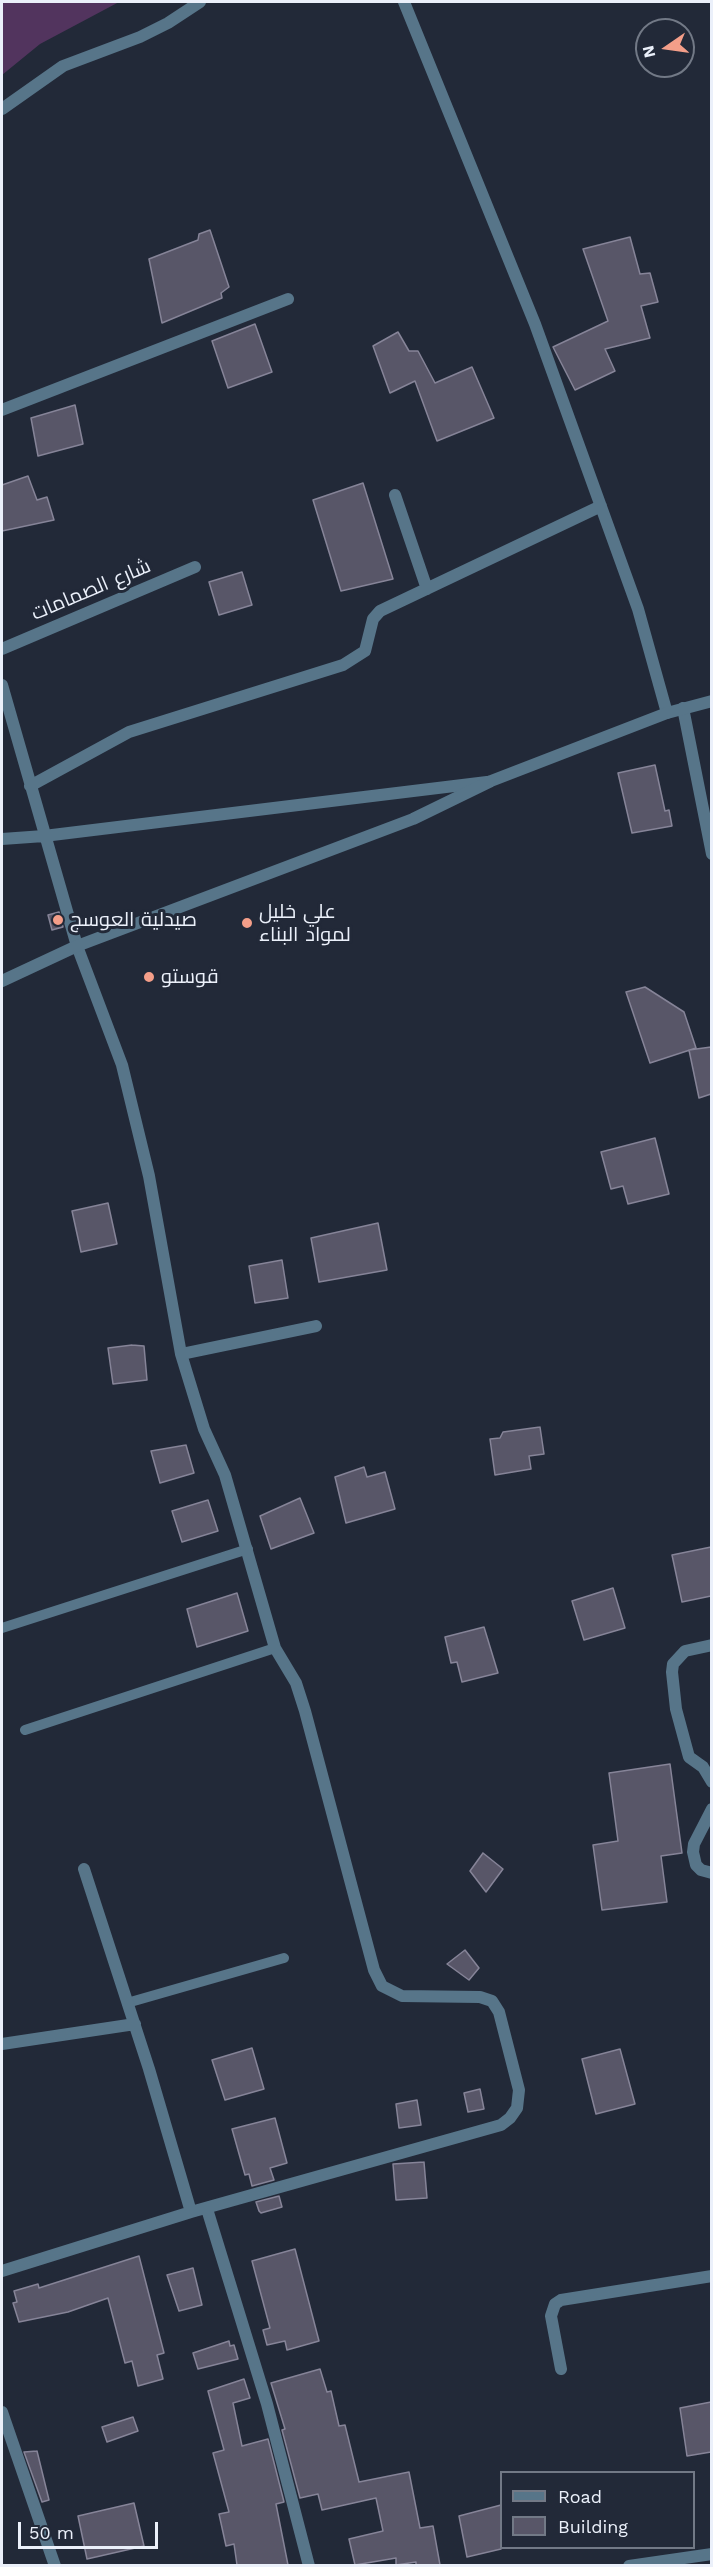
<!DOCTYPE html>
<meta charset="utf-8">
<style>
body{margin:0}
#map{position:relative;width:713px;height:2567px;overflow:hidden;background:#222938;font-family:"Work Sans",sans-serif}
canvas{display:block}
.frame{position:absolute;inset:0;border:3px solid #ebf0fa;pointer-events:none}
.legend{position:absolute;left:500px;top:2471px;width:195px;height:78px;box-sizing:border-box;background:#222938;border:2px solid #727986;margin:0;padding:8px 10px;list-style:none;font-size:18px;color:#ebf0fa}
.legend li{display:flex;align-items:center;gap:12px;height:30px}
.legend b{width:30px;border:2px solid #727986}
.north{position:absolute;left:635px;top:18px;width:60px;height:60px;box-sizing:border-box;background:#222938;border:2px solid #727986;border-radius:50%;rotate:257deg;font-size:16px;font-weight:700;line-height:24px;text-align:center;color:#ebf0fa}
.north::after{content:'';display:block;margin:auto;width:21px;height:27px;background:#f49e89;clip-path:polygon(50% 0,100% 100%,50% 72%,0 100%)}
.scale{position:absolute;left:18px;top:2522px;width:140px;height:27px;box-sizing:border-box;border:3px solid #ebf0fa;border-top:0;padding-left:8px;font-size:18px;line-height:21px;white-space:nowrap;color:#ebf0fa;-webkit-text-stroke:4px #222938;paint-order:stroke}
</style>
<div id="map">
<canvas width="713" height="2567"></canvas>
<div class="frame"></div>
<ul class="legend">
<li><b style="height:8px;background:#577589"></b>Road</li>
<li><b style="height:16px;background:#585668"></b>Building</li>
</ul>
<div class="north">N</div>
<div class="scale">50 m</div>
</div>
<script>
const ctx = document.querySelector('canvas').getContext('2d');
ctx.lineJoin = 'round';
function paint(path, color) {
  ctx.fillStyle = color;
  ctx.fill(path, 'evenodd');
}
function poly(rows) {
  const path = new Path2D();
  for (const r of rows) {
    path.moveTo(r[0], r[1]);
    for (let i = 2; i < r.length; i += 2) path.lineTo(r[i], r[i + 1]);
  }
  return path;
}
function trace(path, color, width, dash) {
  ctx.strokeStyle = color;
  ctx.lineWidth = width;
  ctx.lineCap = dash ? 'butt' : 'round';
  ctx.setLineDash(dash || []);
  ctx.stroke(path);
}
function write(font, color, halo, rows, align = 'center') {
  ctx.font = font + ' "Work Sans",Cairo,sans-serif';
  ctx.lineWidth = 6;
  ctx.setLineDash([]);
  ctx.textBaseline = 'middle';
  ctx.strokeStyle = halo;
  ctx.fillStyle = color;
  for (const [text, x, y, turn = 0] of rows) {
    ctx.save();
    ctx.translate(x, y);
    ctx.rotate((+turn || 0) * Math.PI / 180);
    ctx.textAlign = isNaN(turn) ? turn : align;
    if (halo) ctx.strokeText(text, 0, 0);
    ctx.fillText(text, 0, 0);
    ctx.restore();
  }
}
paint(poly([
 [2,2,119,2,40,44,2,75]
]), '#52345e');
const building = poly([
 [210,230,229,287,221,293,222,298,162,323,149,259,198,240,199,234,210,230],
 [630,237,640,274,650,273,658,302,641,306,650,338,605,349,615,371,575,390,553,347,608,321,583,249,630,237],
 [255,324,272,372,228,388,212,341,255,324],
 [398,332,409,351,418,351,435,383,472,367,494,418,437,441,415,381,390,393,373,346,398,332],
 [75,405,83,444,38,456,31,418,75,405],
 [28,476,37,500,47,497,54,520,2,531,2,485,28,476],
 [363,483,393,579,341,591,313,500,363,483],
 [242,572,252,605,219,615,209,582,242,572],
 [655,765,665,811,669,810,672,826,632,833,618,773,655,765],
 [59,912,63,927,52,930,48,915,59,912],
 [645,987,684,1012,696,1048,650,1063,626,992,645,987],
 [711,1047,711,1094,699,1098,689,1050,711,1047],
 [655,1138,669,1194,628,1204,623,1186,611,1189,601,1152,655,1138],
 [108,1203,117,1244,81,1252,72,1211,108,1203],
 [378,1223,387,1270,319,1282,311,1238,378,1223],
 [282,1260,288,1298,255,1303,249,1266,282,1260],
 [132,1345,144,1346,147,1380,113,1384,108,1348,132,1345],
 [540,1427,544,1454,529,1456,531,1469,495,1475,490,1439,500,1438,503,1432,540,1427],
 [186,1445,194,1473,160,1483,151,1451,186,1445],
 [364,1467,367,1477,385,1472,395,1509,346,1523,335,1477,364,1467],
 [300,1498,314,1533,271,1549,260,1516,300,1498],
 [208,1500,218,1531,182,1542,172,1511,208,1500],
 [711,1547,711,1596,682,1602,672,1555,711,1547],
 [613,1588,625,1628,584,1640,572,1601,613,1588],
 [237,1593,248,1631,197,1647,187,1609,237,1593],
 [484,1627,498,1673,462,1682,457,1662,451,1663,445,1637,484,1627],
 [670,1764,682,1853,661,1856,667,1902,602,1910,593,1845,618,1841,609,1773,670,1764],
 [483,1853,503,1869,486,1892,470,1871,483,1853],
 [465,1950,479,1968,469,1980,447,1964,465,1950],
 [252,2048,264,2089,225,2100,212,2060,252,2048],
 [620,2049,635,2104,596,2114,582,2059,620,2049],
 [480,2089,484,2109,468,2112,464,2093,480,2089],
 [417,2100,421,2125,399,2128,396,2104,417,2100],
 [275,2118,287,2163,270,2168,274,2180,252,2186,249,2174,245,2175,232,2129,275,2118],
 [424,2162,427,2198,396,2200,393,2164,424,2162],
 [279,2196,282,2207,261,2213,259,2211,256,2202,279,2196],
 [295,2249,319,2341,287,2350,285,2341,267,2345,263,2330,270,2328,252,2261,295,2249],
 [139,2256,164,2353,157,2355,163,2379,138,2386,132,2361,125,2363,108,2298,68,2312,19,2322,13,2303,17,2302,14,2291,38,2284,39,2288,139,2256],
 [193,2268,202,2305,179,2311,167,2275,193,2268],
 [229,2341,230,2346,234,2345,238,2359,198,2369,193,2353,229,2341],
 [320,2369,327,2392,331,2391,339,2426,345,2425,359,2482,409,2472,420,2528,433,2526,440,2565,416,2565,416,2562,396,2565,396,2558,355,2565,349,2539,383,2531,376,2498,322,2510,318,2494,300,2498,282,2430,285,2429,271,2383,320,2369],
 [244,2379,250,2398,233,2403,242,2446,268,2439,284,2502,276,2504,288,2565,237,2565,234,2544,226,2546,219,2514,229,2512,213,2453,224,2450,208,2391,244,2379],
 [711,2402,711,2452,687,2456,680,2408,711,2402],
 [133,2417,138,2431,107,2442,102,2427,133,2417],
 [37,2451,49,2500,42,2502,24,2452,37,2451],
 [134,2503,144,2546,87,2559,78,2516,134,2503],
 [501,2505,501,2549,467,2557,459,2516,501,2505]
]);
paint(building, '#585668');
trace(building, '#868498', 1.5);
trace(poly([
 [2,1628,248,1549],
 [25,1730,275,1648],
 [127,2003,284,1958]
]), '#577589', 10);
trace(poly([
 [404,2,535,324,638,609,667,713],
 [2,109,63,66,140,37,168,23,200,2],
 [2,410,288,299],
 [395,495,427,589],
 [2,649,195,567],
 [2,685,77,946,122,1065,149,1176,181,1354,204,1429,225,1475,275,1648,296,1683,305,1711,374,1970,382,1986,402,1996,480,1997,492,2001,499,2012,519,2090,517,2108,510,2118,501,2125,191,2212,2,2271],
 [683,708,712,854],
 [30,786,129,732,343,665,365,651,373,619,380,611,601,506],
 [2,839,44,836,487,782],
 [181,1354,316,1326],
 [712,1645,685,1651,673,1664,672,1672,676,1709,689,1757,703,1767,712,1782],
 [712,1809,694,1844,693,1852,696,1865,701,1870,712,1873],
 [84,1869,149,2069,191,2212],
 [2,2044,135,2024],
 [207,2209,267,2404,309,2566],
 [561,2369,551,2316,555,2304,561,2300,712,2276],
 [2,2412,55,2566],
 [629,2566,712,2554]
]), '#577589', 12);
trace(poly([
 [2,981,77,946,413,819,491,781,667,713,712,701]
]), '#577589', 12);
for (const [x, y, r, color] of [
 [58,920,6,"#f49e89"],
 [247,923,6,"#f49e89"],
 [149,977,6,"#f49e89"]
]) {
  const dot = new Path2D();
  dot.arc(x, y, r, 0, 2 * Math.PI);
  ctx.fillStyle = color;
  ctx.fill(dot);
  trace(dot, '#222938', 2);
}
write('20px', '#ebf0fa', '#222938', [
 ["شارع الصمامات",91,590,-23]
]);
write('20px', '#ebf0fa', '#222938', [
 ["علي خليل",259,912],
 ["لمواد البناء",259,935],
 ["صيدلية العوسج",70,920],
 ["قوستو",161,977]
], 'left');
</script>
